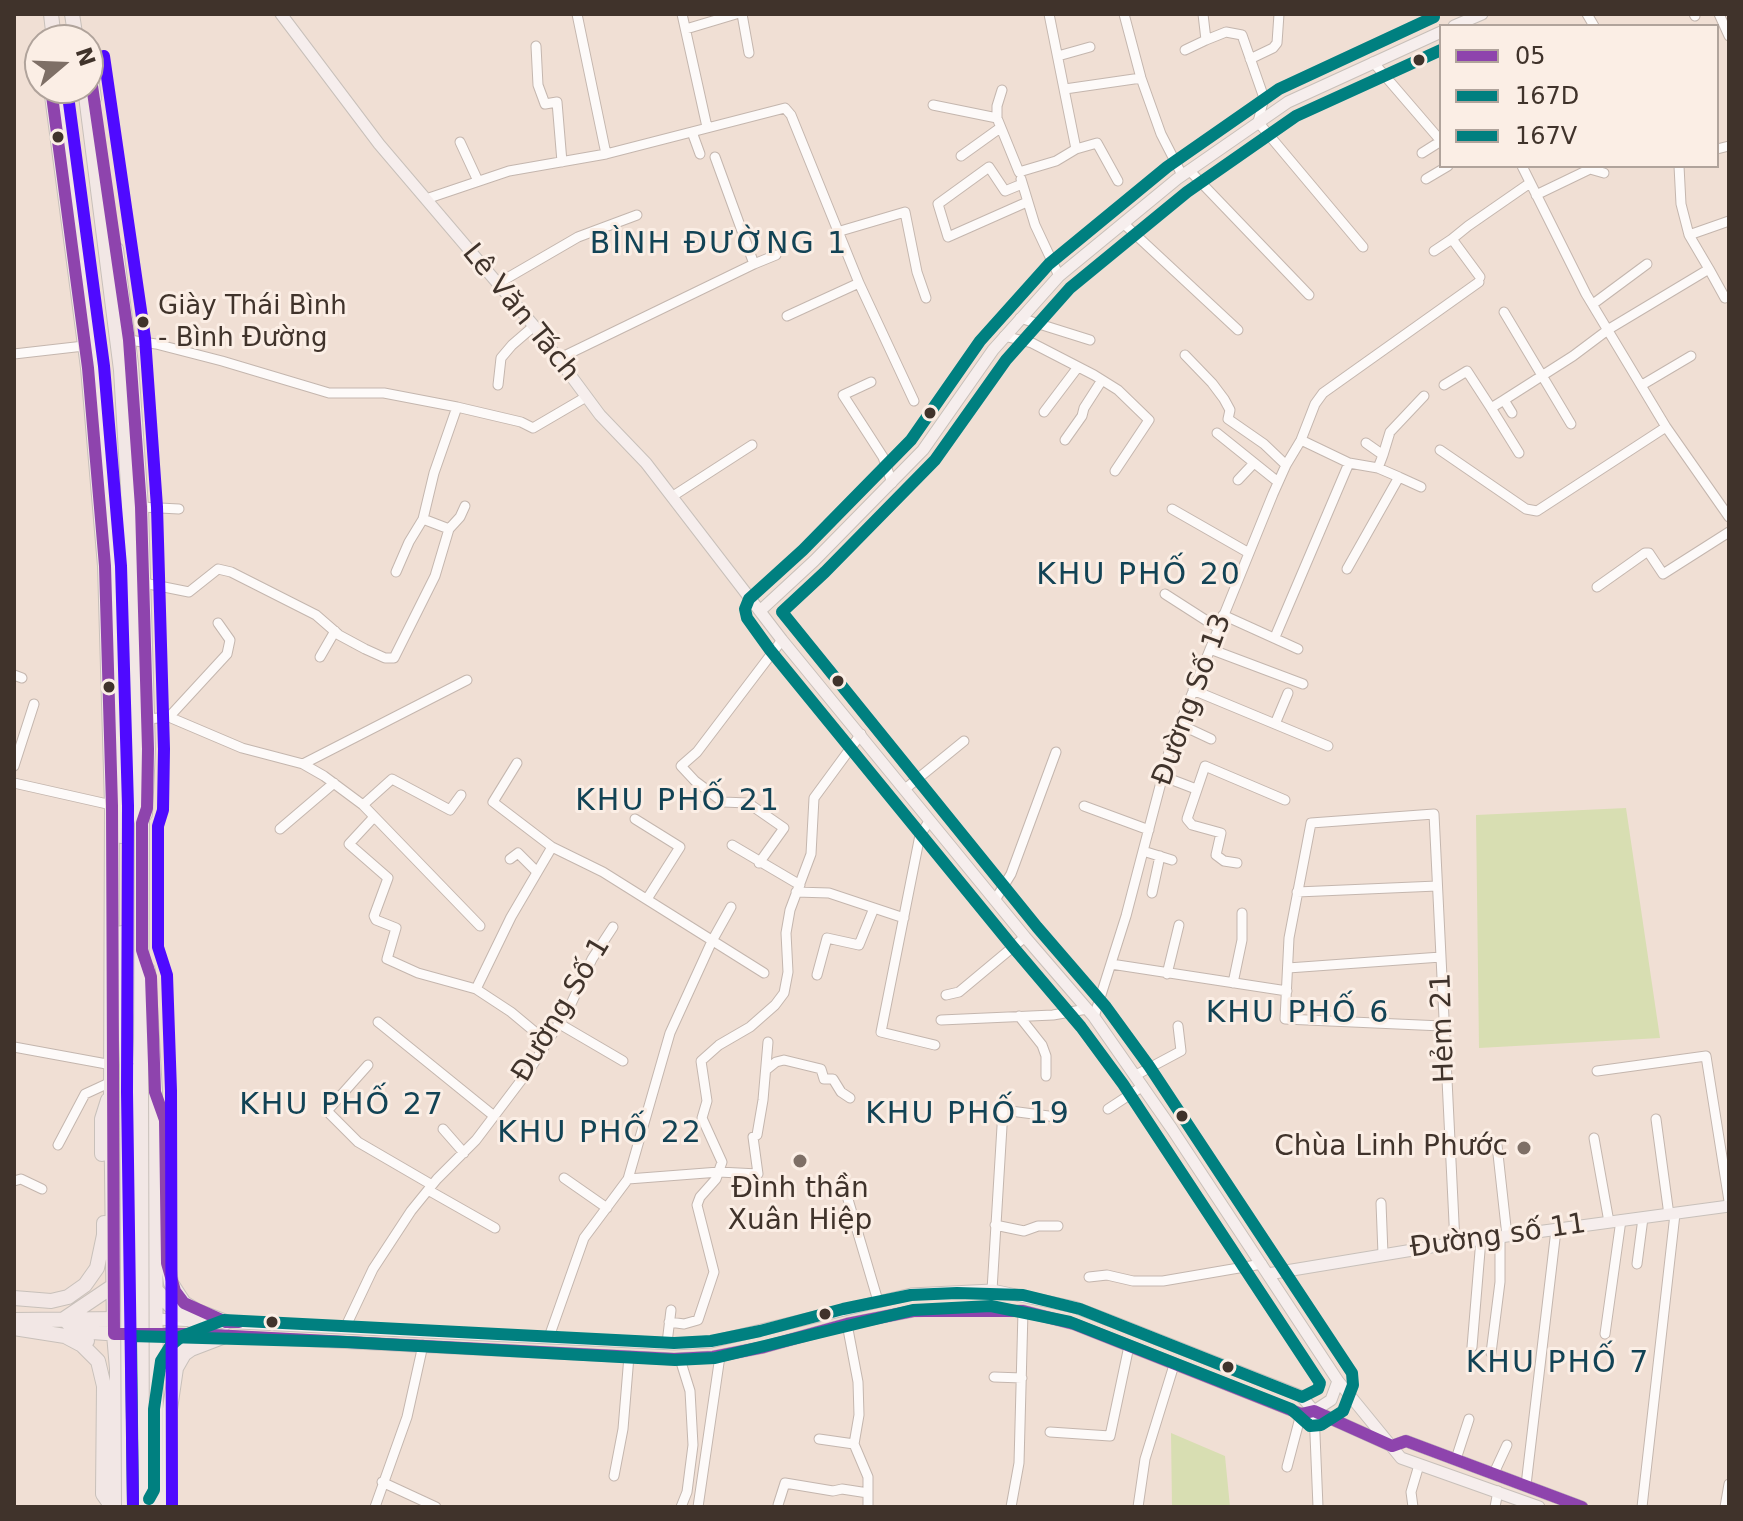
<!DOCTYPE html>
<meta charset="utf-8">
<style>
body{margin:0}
#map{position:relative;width:1743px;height:1521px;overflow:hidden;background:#f0dfd4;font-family:"DejaVu Sans",sans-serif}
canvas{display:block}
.frame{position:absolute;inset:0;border:16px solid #40332b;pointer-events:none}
.legend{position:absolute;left:1439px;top:24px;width:280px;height:144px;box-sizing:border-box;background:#fbeee5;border:2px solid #b0a39b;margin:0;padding:10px 14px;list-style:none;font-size:24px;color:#40332b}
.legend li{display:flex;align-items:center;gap:16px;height:40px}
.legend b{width:40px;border:2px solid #b0a39b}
.north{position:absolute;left:24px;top:24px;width:80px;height:80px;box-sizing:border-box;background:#fbeee5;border:2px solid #b0a39b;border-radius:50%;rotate:71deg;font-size:22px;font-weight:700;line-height:32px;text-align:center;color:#40332b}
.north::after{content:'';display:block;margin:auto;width:28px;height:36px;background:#7e6f66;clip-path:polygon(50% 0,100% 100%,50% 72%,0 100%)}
</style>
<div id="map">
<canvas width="1743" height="1521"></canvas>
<div class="frame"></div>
<ul class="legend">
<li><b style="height:10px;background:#8e44ad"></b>05</li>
<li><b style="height:10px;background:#008080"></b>167D</li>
<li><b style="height:10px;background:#008080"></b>167V</li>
</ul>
<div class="north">N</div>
</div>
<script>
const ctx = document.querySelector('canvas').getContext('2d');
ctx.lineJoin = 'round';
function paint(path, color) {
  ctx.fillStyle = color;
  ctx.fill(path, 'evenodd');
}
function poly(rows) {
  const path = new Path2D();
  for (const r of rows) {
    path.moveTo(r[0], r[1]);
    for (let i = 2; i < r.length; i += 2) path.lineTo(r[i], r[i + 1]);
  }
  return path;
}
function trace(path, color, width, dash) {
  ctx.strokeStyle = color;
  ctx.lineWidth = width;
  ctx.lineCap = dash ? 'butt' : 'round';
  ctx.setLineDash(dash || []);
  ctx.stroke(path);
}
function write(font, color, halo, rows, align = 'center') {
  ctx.font = font + ' "DejaVu Sans",sans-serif';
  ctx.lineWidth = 6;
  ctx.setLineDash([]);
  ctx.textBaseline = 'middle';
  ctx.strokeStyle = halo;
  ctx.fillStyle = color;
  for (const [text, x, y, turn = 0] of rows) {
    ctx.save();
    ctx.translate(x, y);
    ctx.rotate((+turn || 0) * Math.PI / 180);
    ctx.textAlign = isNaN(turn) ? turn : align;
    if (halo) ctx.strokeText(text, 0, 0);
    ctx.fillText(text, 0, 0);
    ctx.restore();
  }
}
paint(poly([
 [1626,808,1660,1038,1479,1048,1476,815],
 [1171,1433,1225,1456,1230,1507,1172,1507]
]), '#d8deb2');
const minor = poly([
 [577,14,606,154],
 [682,14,707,127],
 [742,14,749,53],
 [1124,14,1141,78,1161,134,1182,175],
 [1203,14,1206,40,1226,32,1242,35,1264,98,1258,122,1363,247],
 [1587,14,1594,26],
 [1694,14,1695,16],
 [1719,14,1729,36],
 [686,29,736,14],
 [536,46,538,85,545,104,557,102,562,162],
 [1185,50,1206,40],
 [1058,56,1090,47],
 [1250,59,1273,48,1277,43,1279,14],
 [1373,62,1441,141,1422,153],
 [1065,89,1141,78],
 [933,105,997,118,1019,172,1056,161,1076,149,1049,14],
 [997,118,997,106,1002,90],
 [692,132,700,154],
 [460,142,478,181],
 [1076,149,1097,143,1118,181],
 [1717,149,1729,146],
 [961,156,1000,128],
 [1522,166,1586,294,1666,427,1729,517],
 [1679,166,1681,204,1689,235],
 [1189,170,1309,295],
 [1021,179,1035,225,1059,276],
 [1426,179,1448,166],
 [1022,184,1005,191,989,167,938,204,948,237,1027,202],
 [1536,195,1590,169,1604,173],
 [426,199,509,171,606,154,785,108,791,115,859,283,914,401],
 [1123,223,1238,330],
 [837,232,905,212,917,272,926,298],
 [1434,251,1452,239],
 [754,264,776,255],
 [1709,269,1725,298],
 [1480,277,1452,239,1468,226,1530,183],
 [497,284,578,237,637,215],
 [1593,304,1647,264],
 [1504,312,1571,424],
 [787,316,859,283],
 [1020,318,1090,340],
 [1004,336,1032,343,1094,375,1118,390,1149,420,1115,471],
 [129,340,156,344,222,361,329,393,384,393,457,407,521,422,533,428,586,397],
 [14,354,84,346],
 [1185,355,1212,383,1224,399,1230,410,1228,419,1264,444,1286,465],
 [560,358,754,264,715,157],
 [871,382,843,395,883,457,892,483],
 [498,385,501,358,512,345,534,326],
 [1444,385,1467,371,1491,408],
 [1642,385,1691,356],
 [1504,400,1491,408,1519,453],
 [1044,412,1078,367],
 [1512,413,1504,400,1573,356,1609,329,1709,269,1689,235,1729,221],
 [1217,433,1278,482],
 [1065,440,1082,416,1084,408,1102,380],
 [1301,440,1349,463,1378,468,1399,477,1347,569],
 [1366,443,1383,455,1378,468],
 [1440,450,1526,509,1537,511,1666,427],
 [1383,455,1390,432,1424,396],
 [1399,477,1421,487],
 [1238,480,1254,463],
 [673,496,752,445],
 [141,507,179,509],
 [1172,509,1249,553],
 [449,529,460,517,465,506],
 [396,572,409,542,423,519],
 [144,583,189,592,218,569,231,572,316,615,339,635,365,649,385,658,394,658,435,576,449,529,423,519,434,473,457,407],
 [1597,587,1645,553,1649,553,1663,574,1729,532],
 [1165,594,1218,628],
 [1223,615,1298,649],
 [1275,637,1349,463],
 [1210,649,1303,684],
 [320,657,335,631],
 [14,675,22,678],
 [1193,690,1328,746],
 [169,717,227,654,230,640,218,623],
 [148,719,169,717,242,748,303,764,324,776,363,805,480,926],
 [1179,724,1211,739],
 [1275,724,1288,693],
 [517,763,493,802,552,847],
 [303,764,467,680],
 [14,766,34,704],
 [1162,776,1196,789],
 [14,783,116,806],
 [905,789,964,741],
 [363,805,392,779,450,810,461,795],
 [1084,806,1149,830],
 [374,817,349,844,388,878,374,916,376,920,396,928,387,959,418,973,476,989,511,1012,547,1042],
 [635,819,680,847,647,899],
 [930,820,920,835,881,1032,935,1045],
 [280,829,334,783],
 [732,845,800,885],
 [1143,851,1172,860],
 [510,859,518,853,537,872],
 [759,863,784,828,748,803,723,802,695,781,681,766,697,752,782,640],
 [1237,863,1224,861,1216,855,1221,833,1192,825,1187,819,1205,766,1285,800],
 [796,892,829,893,904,918],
 [1297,892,1437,886],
 [1152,893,1160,856],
 [995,900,1011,874,1056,752],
 [1111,964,1287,991],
 [1288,968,1441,957],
 [1167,974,1179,925],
 [817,975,827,938,859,945,874,908],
 [1233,983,1242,940,1242,913],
 [476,989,511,917,552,847,603,872,764,973],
 [946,995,959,992,1025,937],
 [1019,1016,1042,1045,1046,1056,1046,1076],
 [1094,1017,1126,916,1170,748,1273,494,1286,465,1301,440,1315,404,1323,393,1479,282],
 [941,1020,1053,1015,1087,1009],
 [378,1022,494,1116],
 [558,1023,623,1061],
 [1442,1026,1285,1019,1289,938,1311,823,1434,814,1455,1243],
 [14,1047,112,1065],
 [368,1065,327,1111,358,1142,432,1185],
 [766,1070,776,1062,784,1060,821,1069,824,1079,833,1079,841,1092,850,1098],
 [1597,1071,1706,1056,1729,1201],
 [1136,1075,1181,1051,1178,1026],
 [1108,1109,1143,1086],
 [1656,1119,1669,1215],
 [443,1129,464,1153],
 [1594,1138,1609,1222],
 [58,1145,85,1094,111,1082],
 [1497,1145,1507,1236],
 [564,1178,607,1208],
 [628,1179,719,1172,758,1174,753,1137,757,1135,763,1100,768,1042],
 [14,1181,21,1179,42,1189],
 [428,1190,495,1228],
 [847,1196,878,1301],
 [1381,1203,1383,1254],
 [995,1225,1024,1231,1038,1226,1058,1226],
 [1637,1264,1643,1218],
 [1089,1277,1107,1275,1133,1281,1163,1281,1262,1264],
 [992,1290,1003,1110,1056,1117],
 [669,1322,684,1324,698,1320,714,1272,697,1205,700,1197,716,1179,722,1162,702,1118,707,1101,701,1061,719,1045,750,1027,775,1005,784,993,788,972,786,933,790,910,811,854,814,798,861,734],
 [847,1324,858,1382,859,1415,854,1444,868,1477,868,1507],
 [346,1326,373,1269,411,1211,437,1179,476,1140,532,1066,570,1006,592,959,613,927],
 [1605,1334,1621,1220],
 [549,1337,584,1238,628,1179,670,1033,712,941,731,907],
 [667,1343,671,1310],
 [1472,1347,1481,1239],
 [1491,1353,1500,1282,1500,1237],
 [680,1359,690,1391,693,1445,687,1492,681,1507],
 [994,1377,1022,1378],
 [1314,1411,1318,1507],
 [1050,1432,1110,1436,1129,1346],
 [819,1439,854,1444],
 [1456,1459,1469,1419],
 [1287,1467,1301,1414],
 [1494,1473,1507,1445],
 [614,1476,623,1429,629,1356],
 [382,1482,436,1507],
 [1526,1485,1556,1230],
 [778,1505,785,1483,833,1491,842,1489,868,1493],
 [375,1507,407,1417,423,1345],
 [698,1507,720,1356],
 [1011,1507,1019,1463,1023,1311],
 [1138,1507,1145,1459,1174,1365],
 [1413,1507,1411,1492,1419,1465],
 [1495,1507,1498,1491],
 [1642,1507,1675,1214],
 [1725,1507,1729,1484]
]);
const major = poly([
 [281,14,379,144,534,326,600,415,646,463,782,640,1025,937,1094,1017,1172,1129,1338,1381,1401,1458,1539,1507],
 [1454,26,1482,14],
 [761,610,814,561,923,450,993,350,1059,276,1177,179,1288,102,1441,32],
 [1268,1274,1455,1243,1729,1206],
 [156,1319,674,1344,711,1342,911,1294,992,1290,1074,1307,1111,1321,1301,1396,1314,1411,1392,1446,1406,1441,1582,1507],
 [156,1333,674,1359,713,1357,764,1347,847,1324,913,1311,957,1309,1023,1311,1074,1324,1301,1414,1314,1411,1331,1400,1338,1381]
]);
const highway = poly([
 [51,14,54,40],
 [72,14,76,40],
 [88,58,94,98],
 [51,88,88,368,105,566,112,806,111,1092,114,1334,117,1369,117,1507],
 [61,88,96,344,106,444,118,632,121,836],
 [85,88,121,370,128,486,137,805,142,823,141,1063],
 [116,249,131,364,141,507,148,749,145,814],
 [122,933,127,1065],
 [148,970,155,1092,156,1507],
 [162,1110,165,1120,166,1251,171,1283,184,1303,197,1311,226,1322],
 [102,1154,102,1119,108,1100],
 [154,1288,178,1314,194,1321],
 [14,1298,51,1301,68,1297,85,1285,97,1268,104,1235,104,1223],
 [64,1319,87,1341],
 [64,1319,113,1286,117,1286],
 [14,1320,122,1319],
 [75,1324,92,1332,120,1334],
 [14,1328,65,1336,82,1345,98,1361,104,1386,103,1494,112,1507],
 [153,1369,157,1369,194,1334],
 [163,1507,170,1494,170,1409,176,1368,184,1354,191,1349,225,1336]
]);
trace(minor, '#c4b6ae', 11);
trace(major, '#c8c0ba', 13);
trace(highway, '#c8c0ba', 16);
trace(minor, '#fdfaf9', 9);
trace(major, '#f6eeed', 11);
trace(highway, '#f2e7e5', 14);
const highwayBridge = poly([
 [141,1063,142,1507],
 [127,1065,129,1507]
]);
trace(highwayBridge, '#c8c0ba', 16, []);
trace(highwayBridge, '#f2e7e5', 14);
trace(poly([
 [88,58,129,340,141,507,148,749,147,808,142,823,142,950,151,977,155,1092,165,1120,167,1263,175,1291,184,1303,226,1322,239,1322],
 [51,88,88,368,105,566,112,806,114,1334,194,1334,674,1359,713,1357,764,1347,847,1324,913,1311,1023,1311,1074,1324,1301,1414,1314,1411,1392,1446,1406,1441,1582,1507]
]), '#8e44ad', 12);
trace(poly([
 [133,1507,131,1336,345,1342,675,1360,715,1358,913,1310,991,1306,1070,1322,1291,1409,1310,1426,1321,1425,1343,1411,1353,1385,1352,1373,1149,1066,1106,1007,1037,927,782,612,825,572,935,460,1006,360,1070,288,1187,192,1296,116,1441,50]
]), '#008080', 12);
trace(poly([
 [149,1499,154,1490,154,1409,161,1361,171,1345,182,1336,224,1320,674,1343,711,1341,760,1331,843,1309,911,1295,957,1293,1023,1295,1080,1309,1302,1397,1318,1389,1320,1383,1123,1084,1081,1027,1013,947,770,650,747,618,745,609,749,599,803,550,911,440,980,341,1049,264,1167,167,1279,89,1434,17]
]), '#008080', 12);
trace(poly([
 [104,56,145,338,157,507,164,749,163,810,158,826,158,947,167,975,171,1091,172,1507],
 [67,88,104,366,121,566,128,806,127,1092,133,1507]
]), '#4f0aff', 12);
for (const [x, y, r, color] of [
 [1419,60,7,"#40332b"],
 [58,137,7,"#40332b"],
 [143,322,7,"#40332b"],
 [930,413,7,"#40332b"],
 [838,681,7,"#40332b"],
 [109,687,7,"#40332b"],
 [1182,1116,7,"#40332b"],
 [1524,1148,8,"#7e6f66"],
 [800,1161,8,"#7e6f66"],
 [825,1314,7,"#40332b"],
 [272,1322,7,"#40332b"],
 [1228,1367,7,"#40332b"]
]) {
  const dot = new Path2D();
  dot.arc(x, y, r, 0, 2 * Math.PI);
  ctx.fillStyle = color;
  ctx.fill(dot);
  trace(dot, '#fbeee5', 3);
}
write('26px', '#40332b', '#fbeee5', [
 ["Giày Thái Bình",158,307],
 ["- Bình Đường",158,339]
], 'left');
write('28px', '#40332b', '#fbeee5', [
 ["Lê Văn Tách",520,313,51],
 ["Đường Số 13",1193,700,-70],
 ["Đường Số 1",562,1010,-59],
 ["Hẻm 21",1444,1028,-92],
 ["Đường số 11",1498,1237,-8]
]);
write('28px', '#40332b', '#fbeee5', [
 ["Chùa Linh Phước",1508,1148],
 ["Đình thần",800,1190,"center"],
 ["Xuân Hiệp",800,1222,"center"]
], 'right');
ctx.letterSpacing = '2px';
write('30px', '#124355', '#fbeee5', [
 ["BÌNH ĐƯỜNG 1",719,245],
 ["KHU PHỐ 20",1139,576],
 ["KHU PHỐ 21",678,802],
 ["KHU PHỐ 6",1298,1014],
 ["KHU PHỐ 27",342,1106],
 ["KHU PHỐ 19",968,1115],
 ["KHU PHỐ 22",600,1134],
 ["KHU PHỐ 7",1558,1364]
]);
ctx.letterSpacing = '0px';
</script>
